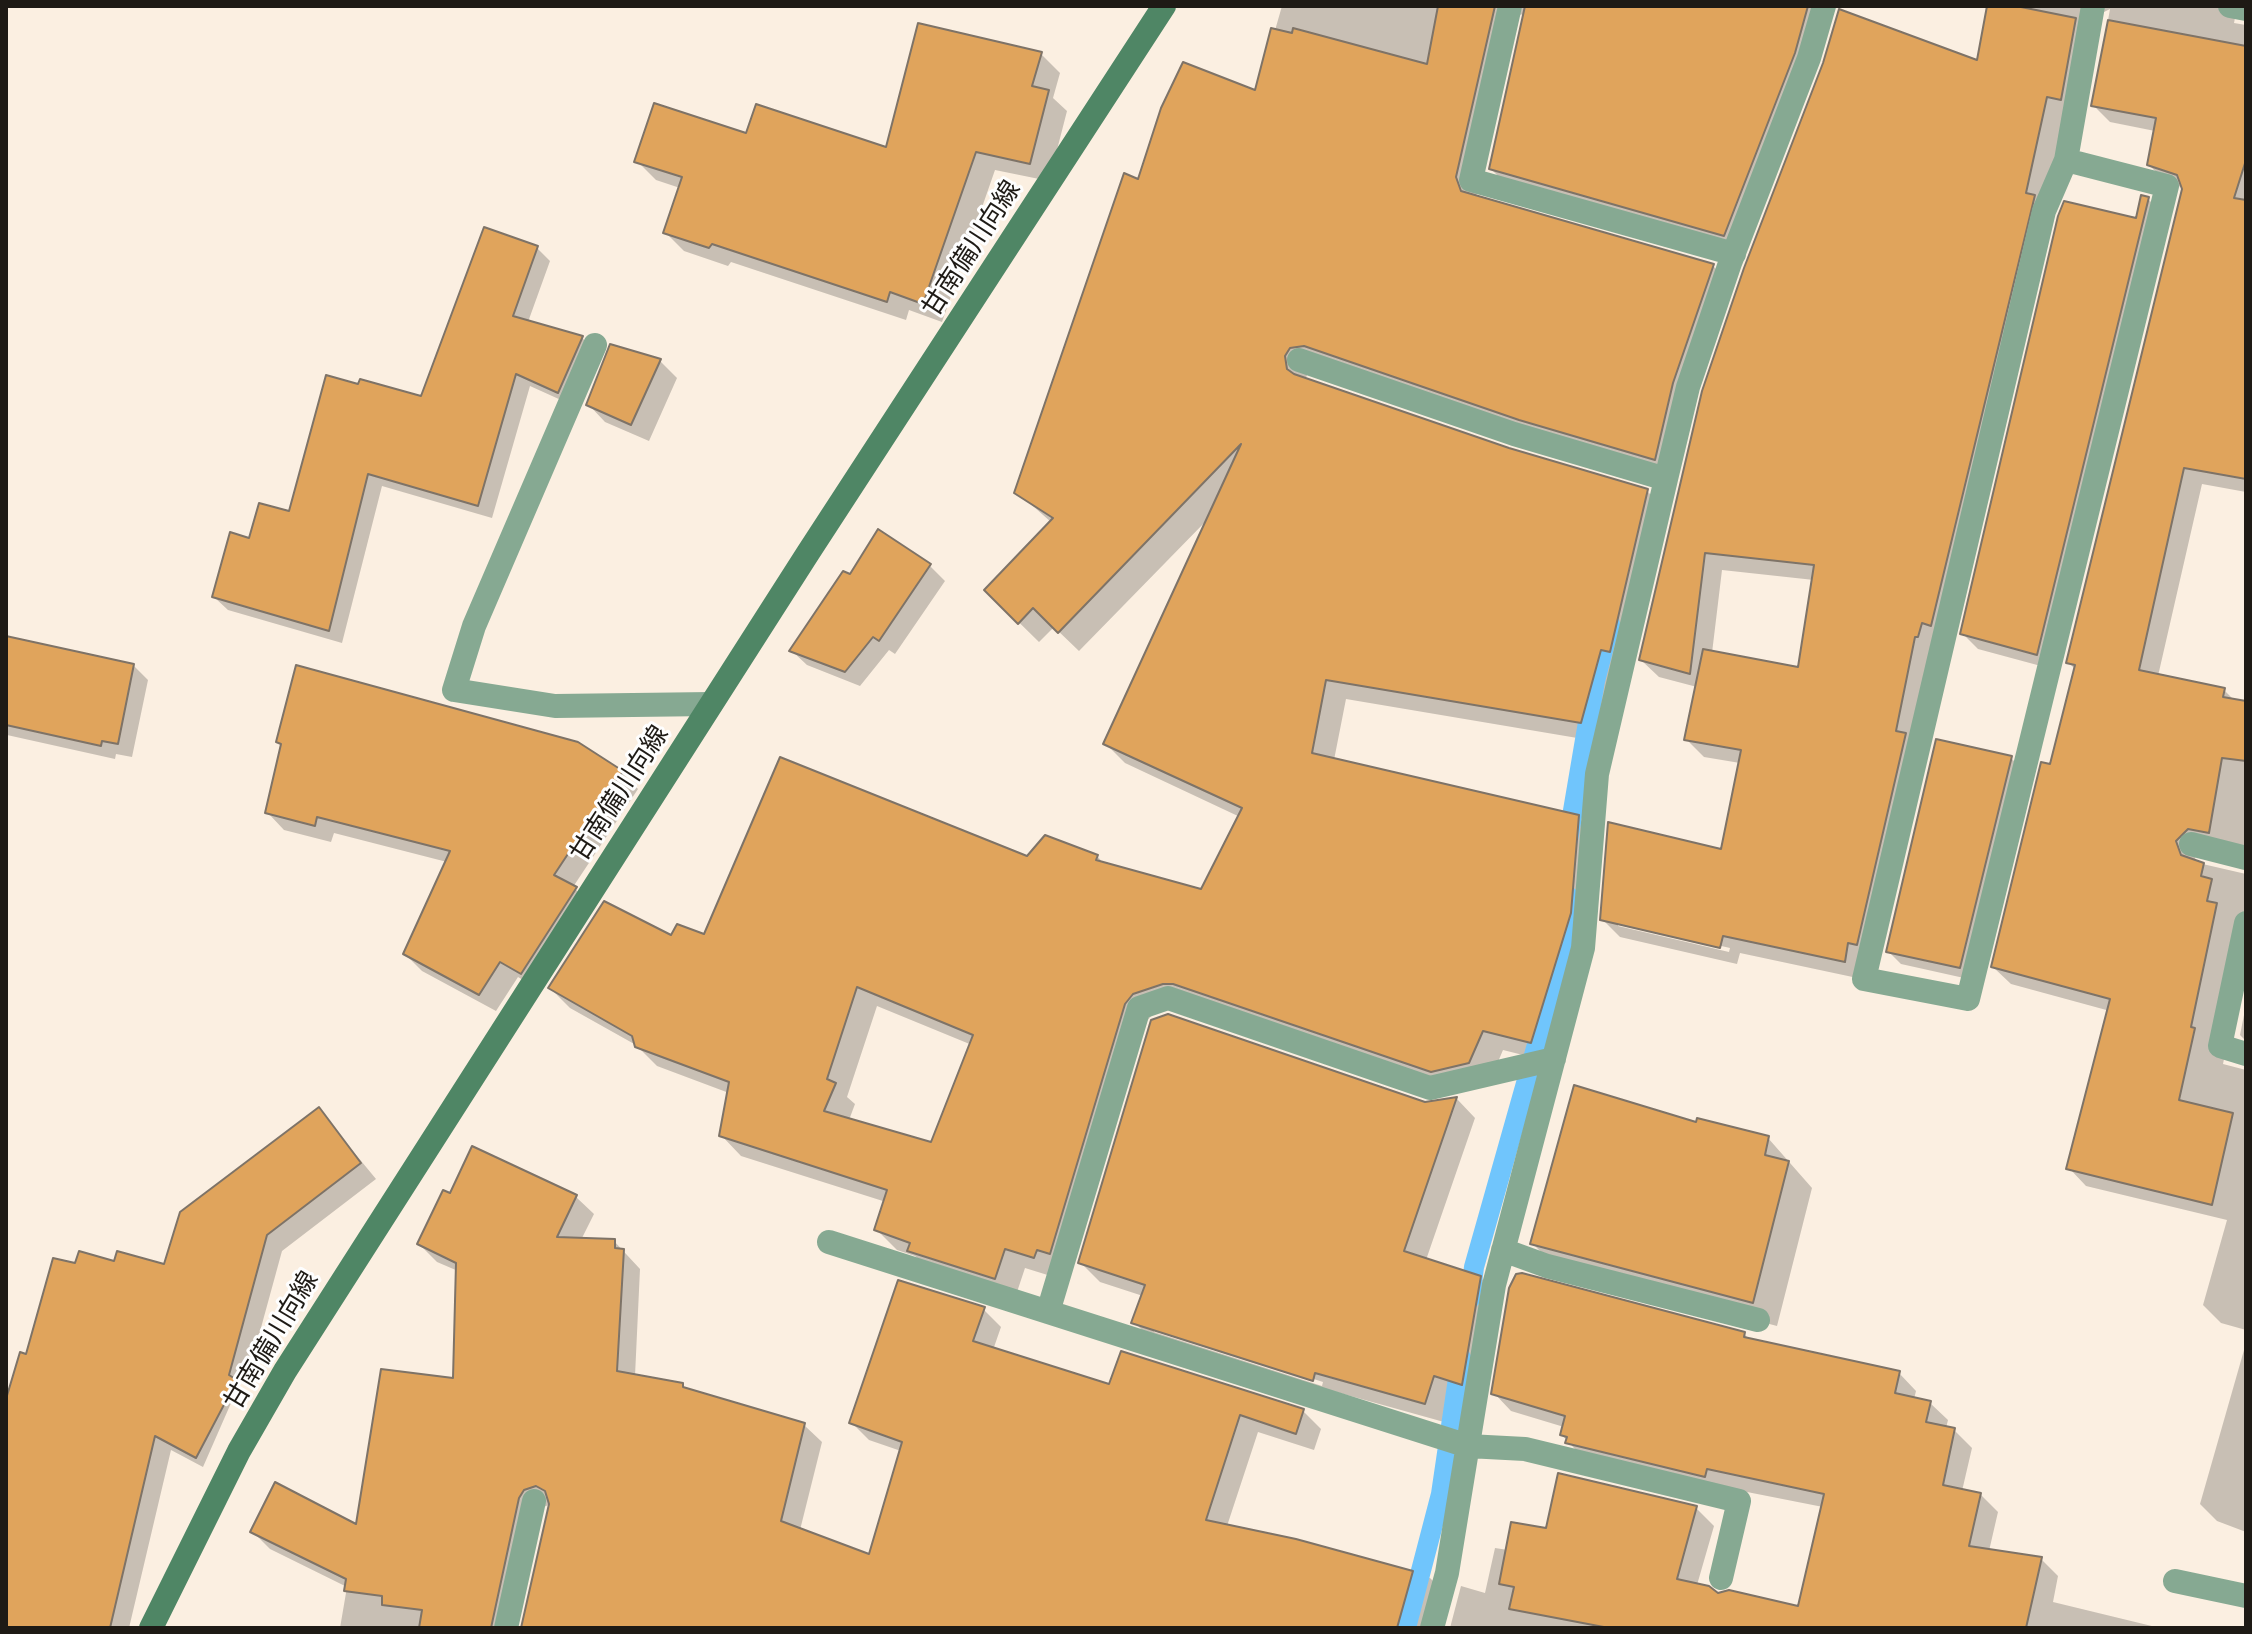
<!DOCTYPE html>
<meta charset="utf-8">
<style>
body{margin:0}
#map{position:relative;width:2252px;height:1634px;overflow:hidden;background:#fbefe1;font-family:Karla,sans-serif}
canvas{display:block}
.frame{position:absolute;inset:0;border:8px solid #1e1a15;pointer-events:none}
</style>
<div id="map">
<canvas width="2252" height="1634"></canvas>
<div class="frame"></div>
</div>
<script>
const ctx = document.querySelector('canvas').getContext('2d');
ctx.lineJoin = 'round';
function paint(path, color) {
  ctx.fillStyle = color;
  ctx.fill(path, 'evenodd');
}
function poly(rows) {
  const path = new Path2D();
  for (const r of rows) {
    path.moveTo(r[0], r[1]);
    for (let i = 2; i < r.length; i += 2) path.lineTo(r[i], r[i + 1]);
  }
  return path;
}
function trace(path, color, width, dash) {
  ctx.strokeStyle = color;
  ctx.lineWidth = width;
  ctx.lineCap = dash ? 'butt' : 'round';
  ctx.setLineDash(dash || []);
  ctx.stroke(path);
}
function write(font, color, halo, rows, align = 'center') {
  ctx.font = font + ' Karla,"Noto Sans JP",sans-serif';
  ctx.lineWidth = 6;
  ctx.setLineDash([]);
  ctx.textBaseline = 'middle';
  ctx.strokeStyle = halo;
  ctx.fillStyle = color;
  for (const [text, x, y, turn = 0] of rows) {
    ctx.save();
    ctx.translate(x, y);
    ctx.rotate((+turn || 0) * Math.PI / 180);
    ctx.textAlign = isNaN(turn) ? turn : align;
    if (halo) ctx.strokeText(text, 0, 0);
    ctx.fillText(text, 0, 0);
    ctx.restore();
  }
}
paint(poly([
 [1282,6,1816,6,1745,255,1511,189,1491,169,1526,13,1520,15,1515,23,1476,197,1713,266,1733,286,1693,404,1675,479,1310,368,1305,380,1509,450,1647,491,1667,511,1601,742,1346,699,1334,760,1578,817,1598,838,1551,1062,1503,1050,1489,1083,1452,1092,1194,1003,1154,1013,1144,1024,1054,1277,1025,1268,1015,1298,930,1271,915,1256,897,1250,877,1230,886,1202,741,1156,721,1135,729,1093,657,1066,636,1045,570,1008,550,988,672,938,706,936,1028,858,1097,856,1104,864,1202,891,1240,817,1125,763,1105,743,1208,519,1079,651,1054,627,1039,642,986,590,1051,522,1017,492,1139,181,1257,93],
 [877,1006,972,1045,933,1144,849,1120,855,1104,847,1097],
 [1989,6,2246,6,2236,13,2234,23,2246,25,2246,492,2202,484,2158,676,2224,690,2235,701,2246,703,2246,854,2198,850,2194,862,2246,874,2246,949,2223,1064,2246,1070,2246,1330,2221,1323,2203,1305,2227,1220,2086,1186,2069,1168,2110,1011,2011,984,1993,967,2052,767,2076,670,2068,662,2184,188,2166,182,2149,165,2155,131,2110,122,2093,105,2110,9,2098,15,2044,206,1862,979,1740,953,1737,964,1620,937,1602,919,1723,851,1740,763,1704,757,1687,740,1697,687,1659,677,1641,660,1979,63],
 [1722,570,1814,580,1800,669,1712,653],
 [1618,922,1730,948,1729,952,1618,926],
 [1041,54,1060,73,1053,98,1067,111,1049,181,995,170,942,322,909,310,906,320,731,262,728,266,684,251,665,232,680,188,656,180,637,161,748,136,888,150],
 [2148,199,2163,214,2052,669,1978,649,1962,633],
 [537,248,550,261,528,322,582,338,596,351,572,405,530,386,492,518,382,486,342,643,228,610,214,597,251,540,290,514,422,399],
 [660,361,677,378,649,441,605,422,588,404],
 [930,566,945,581,895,654,889,650,860,686,807,665,792,651,850,576],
 [6,638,133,665,148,680,132,757,116,754,115,759,7,735],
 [279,742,622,773,638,789,573,887,592,905,538,989,518,977,496,1011,422,971,405,954,447,862,334,833,331,842,284,830,268,813,282,745],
 [2011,758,2024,771,1973,980,1901,964,1888,951],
 [2246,1005,2246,1041,2240,1035],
 [1457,1099,1475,1118,1426,1260,1480,1277,1499,1296,1481,1402,1453,1394,1444,1422,1153,1341,1134,1322,1143,1296,1100,1282,1081,1263,1425,1104],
 [1154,1328,1323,1382,1322,1386,1154,1332],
 [319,1110,376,1179,282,1251,256,1346,203,1467,171,1450,129,1628,48,1628,6,1618,6,1407,27,1356,77,1266,165,1266],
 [1697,1124,1768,1138,1812,1188,1777,1326,1557,1268,1532,1243],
 [576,1197,594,1214,581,1240,614,1241,640,1269,635,1376,682,1385,687,1391,804,1425,822,1442,800,1530,870,1557,901,1451,869,1440,852,1423,983,1309,1001,1327,993,1350,1110,1386,1303,1411,1321,1429,1314,1450,1258,1432,1227,1526,1430,1578,1447,1595,1438,1628,523,1628,551,1504,541,1508,512,1628,340,1628,347,1587,270,1549,253,1532,358,1527,455,1380,458,1271,437,1262,419,1244],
 [1744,1334,1751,1341,1899,1373,1916,1391,1914,1399,1930,1403,1948,1420,1946,1428,1954,1430,1972,1448,1962,1491,1980,1494,1998,1512,1989,1551,2041,1559,2058,1576,2053,1602,2160,1628,1450,1628,1461,1586,1485,1593,1495,1548,1508,1550,1547,1531,1696,1508,1714,1526,1697,1585,1718,1595,1800,1609,1823,1507,1585,1460,1562,1435,1564,1427,1511,1411,1494,1393],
 [2246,1343,2246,1532,2217,1521,2200,1504]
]), '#0003');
trace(poly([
 [1568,840,1595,681,1610,624],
 [1470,1299,1474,1267,1568,935,1568,896],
 [1406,1628,1441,1494,1461,1358]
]), '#70c5fc', 20);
const building = poly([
 [1438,6,1495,6,1456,177,1461,191,1714,264,1673,383,1655,460,1519,420,1304,346,1290,348,1285,356,1287,369,1294,374,1509,448,1648,489,1610,652,1601,650,1581,723,1326,680,1312,753,1579,815,1571,913,1531,1043,1483,1031,1469,1063,1431,1072,1173,984,1163,984,1133,994,1125,1004,1050,1254,1037,1250,1034,1258,1005,1249,995,1279,907,1251,910,1243,874,1230,887,1190,719,1136,729,1082,635,1047,632,1036,548,988,604,901,671,935,677,924,704,934,780,757,1027,856,1045,835,1098,855,1096,860,1201,889,1242,808,1103,744,1241,444,1058,633,1033,608,1018,624,984,590,1053,518,1014,493,1124,173,1138,179,1161,108,1183,62,1255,90,1271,28,1292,33,1293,28,1427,64,1438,6],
 [857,987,973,1035,931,1142,824,1111,836,1083,827,1079,857,987],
 [1525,6,1808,6,1795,53,1724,236,1489,169,1525,6],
 [1987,6,2016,6,2076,18,2061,100,2047,97,2026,193,2035,195,1931,626,1922,623,1918,637,1915,637,1896,731,1906,733,1857,945,1848,943,1845,962,1723,936,1720,948,1600,920,1608,822,1721,849,1741,750,1684,740,1703,649,1798,667,1814,565,1705,553,1690,674,1639,660,1702,391,1744,268,1823,63,1839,9,1977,60,1987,6],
 [2108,20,2246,46,2246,160,2234,198,2246,200,2246,479,2184,468,2139,670,2225,688,2223,697,2246,701,2246,761,2222,758,2209,833,2188,829,2176,841,2181,855,2204,863,2201,876,2212,879,2207,901,2217,903,2191,1027,2195,1028,2179,1100,2233,1113,2212,1205,2066,1169,2110,999,1991,967,2041,762,2050,764,2075,665,2066,663,2182,189,2177,175,2147,165,2156,118,2091,106,2108,20],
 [918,23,1042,52,1032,86,1049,90,1030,164,976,152,923,304,890,292,887,302,712,244,709,248,663,233,682,177,634,162,654,103,746,133,756,104,886,147,918,23],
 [2141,195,2149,197,2037,655,1960,634,2058,216,2064,201,2136,218,2141,195],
 [484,227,538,246,513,316,583,336,558,393,516,374,478,506,368,474,329,631,212,597,230,532,249,538,259,503,289,511,326,375,358,384,360,379,421,396,484,227],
 [610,344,661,359,631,425,586,405,610,344],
 [878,529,931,564,879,641,873,637,845,672,789,651,843,571,850,574,878,529],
 [6,636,134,664,118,744,102,741,101,746,6,725,6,636],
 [296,665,578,742,623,771,554,875,577,887,521,974,500,962,479,995,403,954,450,851,317,817,315,826,265,813,281,744,276,742,296,665],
 [1936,739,2012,756,1960,968,1886,952,1936,739],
 [1168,1014,1425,1102,1457,1097,1404,1251,1481,1276,1462,1385,1434,1376,1425,1404,1315,1373,1313,1381,1131,1323,1145,1285,1078,1263,1151,1020,1168,1014],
 [1574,1085,1696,1122,1697,1118,1769,1136,1765,1155,1789,1161,1753,1303,1530,1244,1574,1085],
 [319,1107,361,1163,267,1235,229,1375,237,1380,196,1458,155,1436,110,1628,6,1628,6,1399,20,1352,26,1354,53,1258,75,1263,79,1251,114,1261,117,1251,164,1264,180,1212,319,1107],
 [472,1146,577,1195,557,1237,615,1239,615,1248,624,1249,617,1371,683,1383,683,1387,805,1423,781,1521,869,1554,902,1442,849,1423,898,1280,985,1307,973,1341,1109,1384,1121,1351,1304,1409,1296,1434,1240,1415,1206,1520,1296,1539,1413,1571,1397,1628,521,1628,549,1504,545,1491,536,1486,524,1490,519,1498,491,1628,419,1628,422,1610,382,1605,382,1596,344,1591,346,1579,250,1532,275,1482,356,1524,381,1369,453,1378,456,1263,417,1244,443,1190,450,1193,472,1146],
 [1522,1273,1745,1332,1744,1337,1900,1371,1895,1393,1931,1401,1926,1422,1955,1428,1943,1485,1981,1493,1969,1546,2042,1557,2026,1628,1609,1628,1509,1609,1514,1587,1499,1584,1511,1522,1546,1528,1558,1473,1697,1506,1677,1579,1709,1586,1718,1593,1729,1590,1798,1606,1824,1494,1707,1469,1705,1477,1565,1443,1567,1437,1560,1435,1565,1416,1491,1394,1509,1288,1516,1274,1522,1273]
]);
paint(building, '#e0a45c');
trace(building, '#7e7367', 2);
trace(poly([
 [506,1628,534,1501]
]), '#86a992', 24);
trace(poly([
 [1510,6,1471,180,1734,254],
 [2230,6,2246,9],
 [2066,160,2167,186,1968,999,1864,979,2044,211,2066,160,2093,6],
 [595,345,474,626,454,690,555,706,711,704],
 [1299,360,1514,434,1666,479],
 [2191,844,2246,858],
 [2246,923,2220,1046,2246,1054],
 [829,1242,1468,1446,1525,1449,1739,1501,1721,1578],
 [1503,1250,1547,1266,1758,1320],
 [1048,1312,1139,1008,1168,998,1430,1088,1554,1059],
 [2175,1581,2246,1596],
 [1432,1628,1447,1573,1494,1285,1583,948,1597,774,1666,479,1688,387,1730,263,1809,58,1824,6]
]), '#86a992', 24);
trace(poly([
 [151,1628,239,1451,285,1371,808,553,1164,6]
]), '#4f8665', 24);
write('26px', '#1e1a15', '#fefefe', [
 ["甘南備川向線",972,249,-57],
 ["甘南備川向線",620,794,-57],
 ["甘南備川向線",272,1341,-59]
]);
</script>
